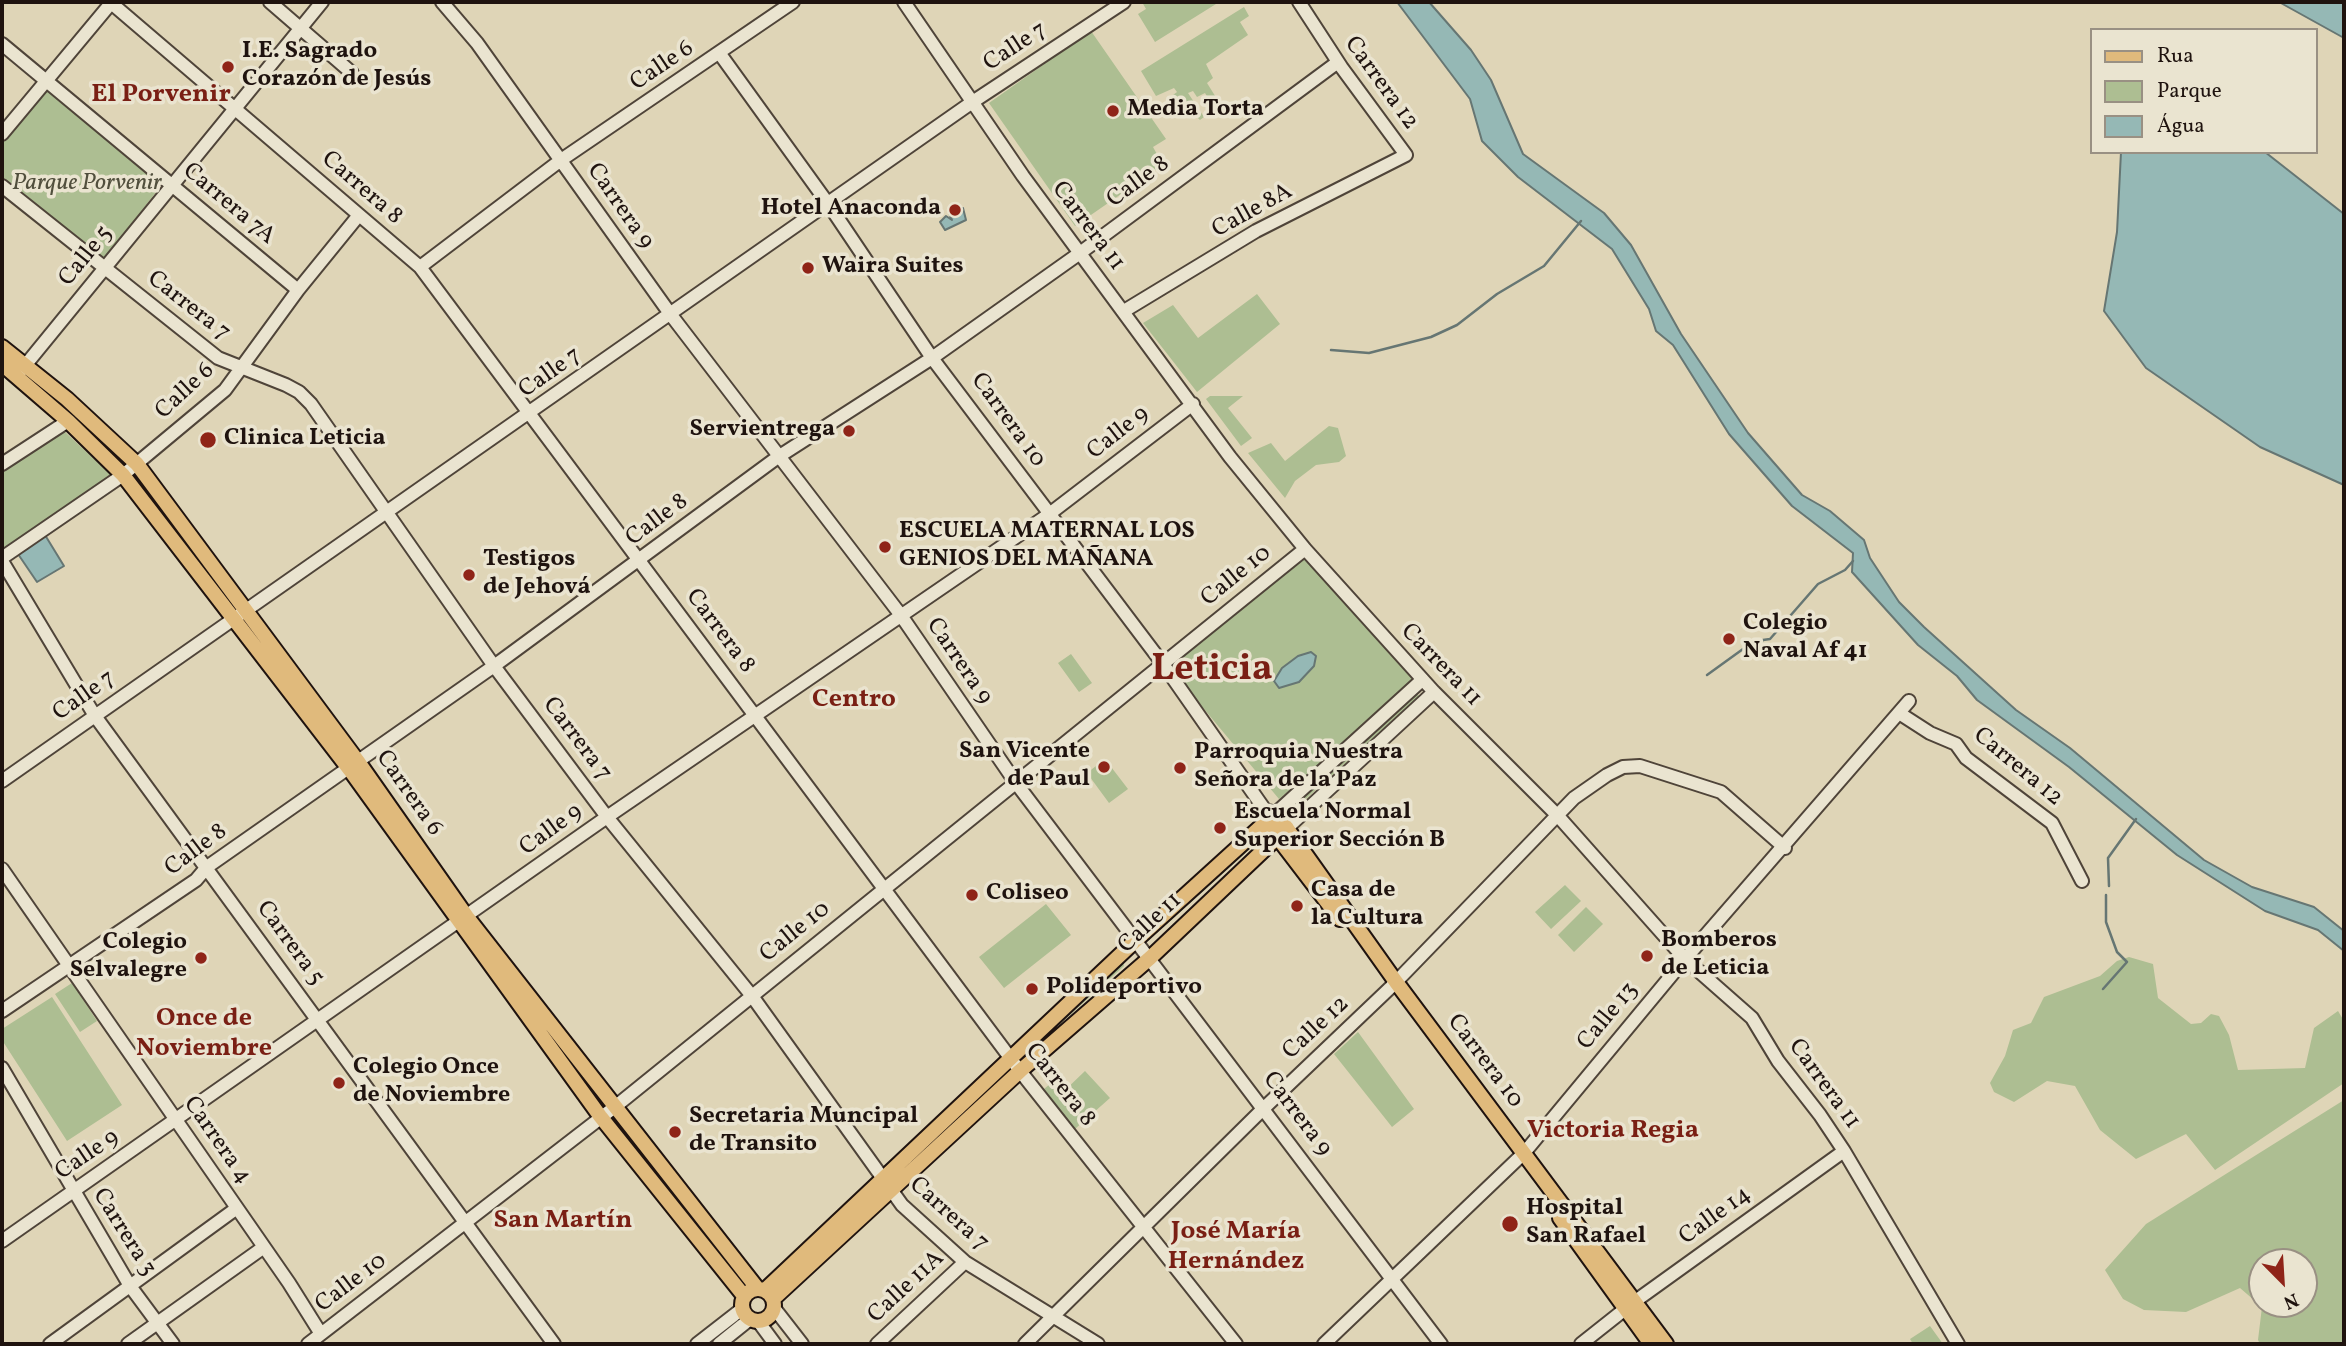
<!DOCTYPE html>
<meta charset="utf-8">
<style>
body{margin:0}
#map{position:relative;width:2346px;height:1346px;overflow:hidden;background:#dfd5b7;font-family:Vollkorn,serif}
canvas{display:block}
.frame{position:absolute;inset:0;border:4px solid #1f130f;pointer-events:none}
.legend{position:absolute;left:2090px;top:28px;width:228px;height:126px;box-sizing:border-box;background:#eae4d0;border:2px solid #999083;margin:0;padding:9px 12px;list-style:none;font-size:21px;color:#1f130f}
.legend li{display:flex;align-items:center;gap:14px;height:35px}
.legend b{width:35px;border:2px solid #999083}
.north{position:absolute;left:2248px;top:1248px;width:70px;height:70px;box-sizing:border-box;background:#eae4d0;border:2px solid #999083;border-radius:50%;rotate:156deg;font-size:19px;font-weight:700;line-height:28px;text-align:center;color:#1f130f}
.north::after{content:'';display:block;margin:auto;width:24px;height:32px;background:#8f2418;clip-path:polygon(50% 0,100% 100%,50% 72%,0 100%)}
</style>
<div id="map">
<canvas width="2346" height="1346"></canvas>
<div class="frame"></div>
<ul class="legend">
<li><b style="height:9px;background:#e0ba7c"></b>Rua</li>
<li><b style="height:19px;background:#adbe92"></b>Parque</li>
<li><b style="height:19px;background:#95b8b5"></b>Água</li>
</ul>
<div class="north">N</div>
</div>
<script>
const ctx = document.querySelector('canvas').getContext('2d');
ctx.lineJoin = 'round';
function paint(path, color) {
  ctx.fillStyle = color;
  ctx.fill(path, 'evenodd');
}
function poly(rows) {
  const path = new Path2D();
  for (const r of rows) {
    if (r.length === 3) {
      path.moveTo(r[0] + r[2], r[1]);
      path.arc(r[0], r[1], r[2], 0, 2 * Math.PI);
      continue;
    }
    path.moveTo(r[0], r[1]);
    for (let i = 2; i < r.length; i += 2) path.lineTo(r[i], r[i + 1]);
  }
  return path;
}
function trace(path, color, width, dash) {
  ctx.strokeStyle = color;
  ctx.lineWidth = width;
  ctx.lineCap = dash ? 'butt' : 'round';
  ctx.setLineDash(dash || []);
  ctx.stroke(path);
}
function write(font, color, halo, rows, align = 'center') {
  ctx.font = font + ' Vollkorn,serif';
  ctx.lineWidth = 7;
  ctx.setLineDash([]);
  ctx.textBaseline = 'middle';
  ctx.strokeStyle = halo;
  ctx.fillStyle = color;
  for (const [text, x, y, turn = 0] of rows) {
    ctx.save();
    ctx.translate(x, y);
    ctx.rotate((+turn || 0) * Math.PI / 180);
    ctx.textAlign = isNaN(turn) ? turn : align;
    if (halo) ctx.strokeText(text, 0, 0);
    ctx.fillText(text, 0, 0);
    ctx.restore();
  }
}
paint(poly([
 [1142,2,1215,2,1216,4,1155,42,1138,14,1146,9],
 [1244,7,1249,16,1240,22,1248,35,1206,64,1213,78,1207,83,1217,99,1211,103,1205,93,1197,97,1193,91,1188,93,1204,117,1200,120,1193,113,1186,117,1173,95,1177,92,1174,88,1156,96,1141,71],
 [1091,31,1166,139,1153,147,1163,165,1075,226,989,103],
 [47,88,163,183,102,262,2,179,2,143],
 [1257,294,1280,324,1197,392,1143,323,1173,305,1198,338],
 [1210,396,1243,396,1228,408,1252,438,1241,446,1206,399],
 [1329,426,1338,428,1346,456,1339,462,1316,465,1295,481,1285,498,1248,453,1271,443,1285,461],
 [64,431,111,475,3,549,2,471],
 [1305,555,1419,680,1279,799,1169,667],
 [1071,654,1092,683,1079,692,1058,663],
 [1416,693,1419,696,1297,807,1293,806,1292,804],
 [1105,759,1128,789,1109,803,1087,773],
 [1261,834,1261,839,1148,941,1147,937],
 [1565,885,1581,901,1551,929,1535,912],
 [1046,904,1071,935,1004,988,979,957],
 [1586,907,1603,924,1574,952,1558,935],
 [2129,957,2153,964,2158,998,2191,1024,2201,1023,2211,1014,2219,1016,2229,1035,2238,1070,2305,1068,2314,1028,2338,1011,2344,1021,2344,1083,2215,1170,2186,1134,2136,1159,2100,1130,2075,1086,2047,1081,2014,1102,1994,1092,1990,1083,2005,1056,2013,1030,2031,1023,2044,997,2100,976,2117,961],
 [1123,962,1124,966,1028,1053,1026,1052],
 [72,983,97,1021,80,1032,55,994],
 [52,997,122,1105,67,1141,2,1040,2,1029],
 [1358,1032,1414,1109,1392,1127,1334,1054],
 [1085,1071,1110,1098,1075,1129,1044,1089,1050,1084,1060,1095],
 [2344,1100,2344,1344,2260,1344,2258,1340,2262,1307,2240,1288,2186,1312,2144,1310,2123,1299,2105,1270,2146,1224],
 [2262,1262,2304,1262,2304,1304,2262,1304],
 [1930,1326,1943,1344,1913,1344,1910,1339]
]), '#adbe92');
const water = poly([
 [1397,2,1429,2,1471,50,1491,80,1523,154,1604,213,1631,245,1681,334,1748,433,1802,495,1830,511,1864,540,1870,558,1899,602,1924,627,2016,710,2070,748,2204,860,2252,887,2314,907,2344,931,2344,951,2318,930,2265,911,2177,855,2069,767,1977,700,1957,676,1918,645,1852,572,1853,553,1792,506,1729,434,1673,345,1656,331,1649,309,1612,249,1518,177,1482,141,1470,99,1397,2],
 [2279,2,2344,2,2344,38,2279,2],
 [2121,152,2265,152,2344,214,2344,485,2260,447,2146,368,2104,311,2117,232,2121,152],
 [963,208,966,220,945,230,940,222,946,216,952,220,949,213,963,208],
 [45,535,64,566,37,582,18,554,45,535],
 [1311,652,1316,656,1314,666,1299,682,1279,688,1274,681,1282,668,1298,656,1311,652]
]);
paint(water, '#95b8b5');
trace(water, '#667673', 2);
trace(poly([
 [1331,350,1369,353,1431,337,1457,325,1497,294,1544,266,1581,221],
 [1707,675,1743,649,1753,650,1763,640,1770,639,1818,584,1845,570,1853,561],
 [2109,886,2108,858,2136,819],
 [2103,989,2127,962,2117,952,2106,922,2106,895]
]), '#667673', 2.5);
const minor = poly([
 [110,2,420,267,1020,1071,1236,1344],
 [270,2,352,73],
 [442,2,477,43,671,315,900,614,1016,783,1441,1344],
 [904,2,1023,176,1230,457,1305,549,1434,692,1558,816,1685,959,1752,1018,1778,1061,1820,1115,1844,1151,1958,1344],
 [2,44,298,290],
 [720,54,829,205,932,358,1163,664,1265,810,1266,822],
 [2,134,112,2],
 [2,186,218,358,286,385,299,392,311,404,494,666,607,817,752,996,902,1205,965,1262,1098,1344],
 [420,267,561,160,793,2],
 [1124,311,1256,231,1406,155,1342,68,1299,2],
 [19,373,322,2],
 [2,464,68,421],
 [2,558,123,475,225,390,298,290,359,215],
 [2,561,95,716,554,1344],
 [1899,713,1930,733,1956,744,1966,758,2052,823,2082,881],
 [2,781,971,103,1124,2],
 [1268,811,1276,813,1422,680],
 [1287,828,1434,692],
 [2,869,289,1283,321,1334],
 [2,1011,196,880,207,867,494,666,778,457,932,358,1080,253,1338,62],
 [2,1068,130,1286,173,1344],
 [2,1241,607,817,1048,515,1193,404],
 [774,1308,802,1344],
 [758,1321,775,1344],
 [50,1344,237,1208],
 [128,1344,264,1247],
 [308,1344,616,1106,1305,549],
 [697,1344,742,1309],
 [719,1344,750,1319],
 [877,1344,965,1262],
 [1025,1344,1264,1108,1391,987,1574,798,1607,775,1623,767,1640,766,1721,792,1785,848],
 [1324,1344,1524,1153,1685,959,1909,701],
 [1581,1344,1634,1302,1844,1151]
]);
const major = poly([
 [2,347,67,399,137,464,359,763,467,917,757,1288],
 [2,364,68,421,123,475,350,770,600,1116,744,1296],
 [1272,830,1340,919],
 [1560,1218,1651,1344],
 [758,1305,16],
 [765,1290,1136,940,1276,813,1396,982,1666,1344],
 [773,1299,1020,1071,1150,958,1287,828]
]);
trace(minor, '#4f4439', 16);
trace(major, '#1f130f', 18);
trace(minor, '#eae4d0', 12);
trace(major, '#e0ba7c', 14);
for (const [x, y, r, color] of [
 [228,67,7,"#8f2418"],
 [1113,111,7,"#8f2418"],
 [955,210,7,"#8f2418"],
 [808,268,7,"#8f2418"],
 [849,431,7,"#8f2418"],
 [208,440,9,"#8f2418"],
 [885,547,7,"#8f2418"],
 [469,575,7,"#8f2418"],
 [1729,639,7,"#8f2418"],
 [1104,767,7,"#8f2418"],
 [1180,768,7,"#8f2418"],
 [1220,828,7,"#8f2418"],
 [972,895,7,"#8f2418"],
 [1297,906,7,"#8f2418"],
 [1647,956,7,"#8f2418"],
 [201,958,7,"#8f2418"],
 [1032,989,7,"#8f2418"],
 [339,1083,7,"#8f2418"],
 [675,1132,7,"#8f2418"],
 [1510,1224,9,"#8f2418"]
]) {
  const dot = new Path2D();
  dot.arc(x, y, r, 0, 2 * Math.PI);
  ctx.fillStyle = color;
  ctx.fill(dot);
  trace(dot, '#eae4d0', 2.5);
}
write('24px', '#1f130f', '#eae4d0', [
 ["Calle 7",1016,48,-33],
 ["Calle 6",663,67,-34],
 ["Carrera 12",1380,84,54],
 ["Calle 8",1139,183,-36],
 ["Carrera 8",361,189,41],
 ["Carrera 7A",228,205,40],
 ["Carrera 9",619,207,55],
 ["Calle 8A",1253,212,-29],
 ["Carrera 11",1087,227,53],
 ["Calle 5",87,257,-51],
 ["Carrera 7",188,307,38],
 ["Calle 7",551,374,-35],
 ["Calle 6",186,392,-43],
 ["Carrera 10",1007,421,54],
 ["Calle 9",1119,434,-38],
 ["Calle 8",658,521,-37],
 ["Calle 10",1237,577,-39],
 ["Carrera 8",719,632,53],
 ["Carrera 9",958,662,56],
 ["Carrera 11",1440,666,46],
 ["Calle 7",85,697,-35],
 ["Carrera 7",576,740,53],
 ["Carrera 12",2017,768,40],
 ["Carrera 6",408,794,55],
 ["Calle 9",552,831,-36],
 ["Calle 8",197,851,-37],
 ["Calle 11",1151,924,-43],
 ["Calle 10",796,933,-39],
 ["Carrera 5",289,944,54],
 ["Calle 13",1609,1017,-50],
 ["Calle 12",1317,1029,-43],
 ["Carrera 10",1484,1062,53],
 ["Carrera 11",1823,1085,54],
 ["Carrera 8",1059,1086,52],
 ["Carrera 9",1296,1115,53],
 ["Carrera 4",216,1141,55],
 ["Calle 9",88,1156,-34],
 ["Carrera 7",948,1215,42],
 ["Calle 14",1716,1217,-36],
 ["Carrera 3",123,1233,58],
 ["Calle 10",352,1284,-37],
 ["Calle 11A",907,1288,-43]
]);
write('bold 24px', '#1f130f', '#eae4d0', [
 ["I.E. Sagrado",242,53],
 ["Corazón de Jesús",242,81],
 ["Media Torta",1127,111],
 ["Hotel Anaconda",941,210,"right"],
 ["Waira Suites",822,268],
 ["Servientrega",835,431,"right"],
 ["Clinica Leticia",224,440],
 ["ESCUELA MATERNAL LOS",899,533],
 ["GENIOS DEL MAÑANA",899,561],
 ["Testigos",483,561],
 ["de Jehová",483,589],
 ["Colegio",1743,625],
 ["Naval Af 41",1743,653],
 ["San Vicente",1090,753,"right"],
 ["de Paul",1090,781,"right"],
 ["Parroquia Nuestra",1194,754],
 ["Señora de la Paz",1194,782],
 ["Escuela Normal",1234,814],
 ["Superior Sección B",1234,842],
 ["Casa de",1311,892],
 ["la Cultura",1311,920],
 ["Coliseo",986,895],
 ["Bomberos",1661,942],
 ["de Leticia",1661,970],
 ["Colegio",187,944,"right"],
 ["Selvalegre",187,972,"right"],
 ["Polideportivo",1046,989],
 ["Colegio Once",353,1069],
 ["de Noviembre",353,1097],
 ["Secretaria Muncipal",689,1118],
 ["de Transito",689,1146],
 ["Hospital",1526,1210],
 ["San Rafael",1526,1238]
], 'left');
write('italic 24px', '#514f3d', '#eae4d0', [
 ["Parque Porvenir",87,185]
]);
write('bold 26px', '#7a1f14', '#eae4d0', [
 ["El Porvenir",161,96],
 ["Centro",854,701],
 ["Once de",204,1020],
 ["Noviembre",204,1050],
 ["Victoria Regia",1613,1132],
 ["San Martín",563,1222],
 ["José María",1236,1233],
 ["Hernández",1236,1263]
]);
write('bold 38px', '#7a1f14', '#eae4d0', [
 ["Leticia",1212,672]
]);
</script>
